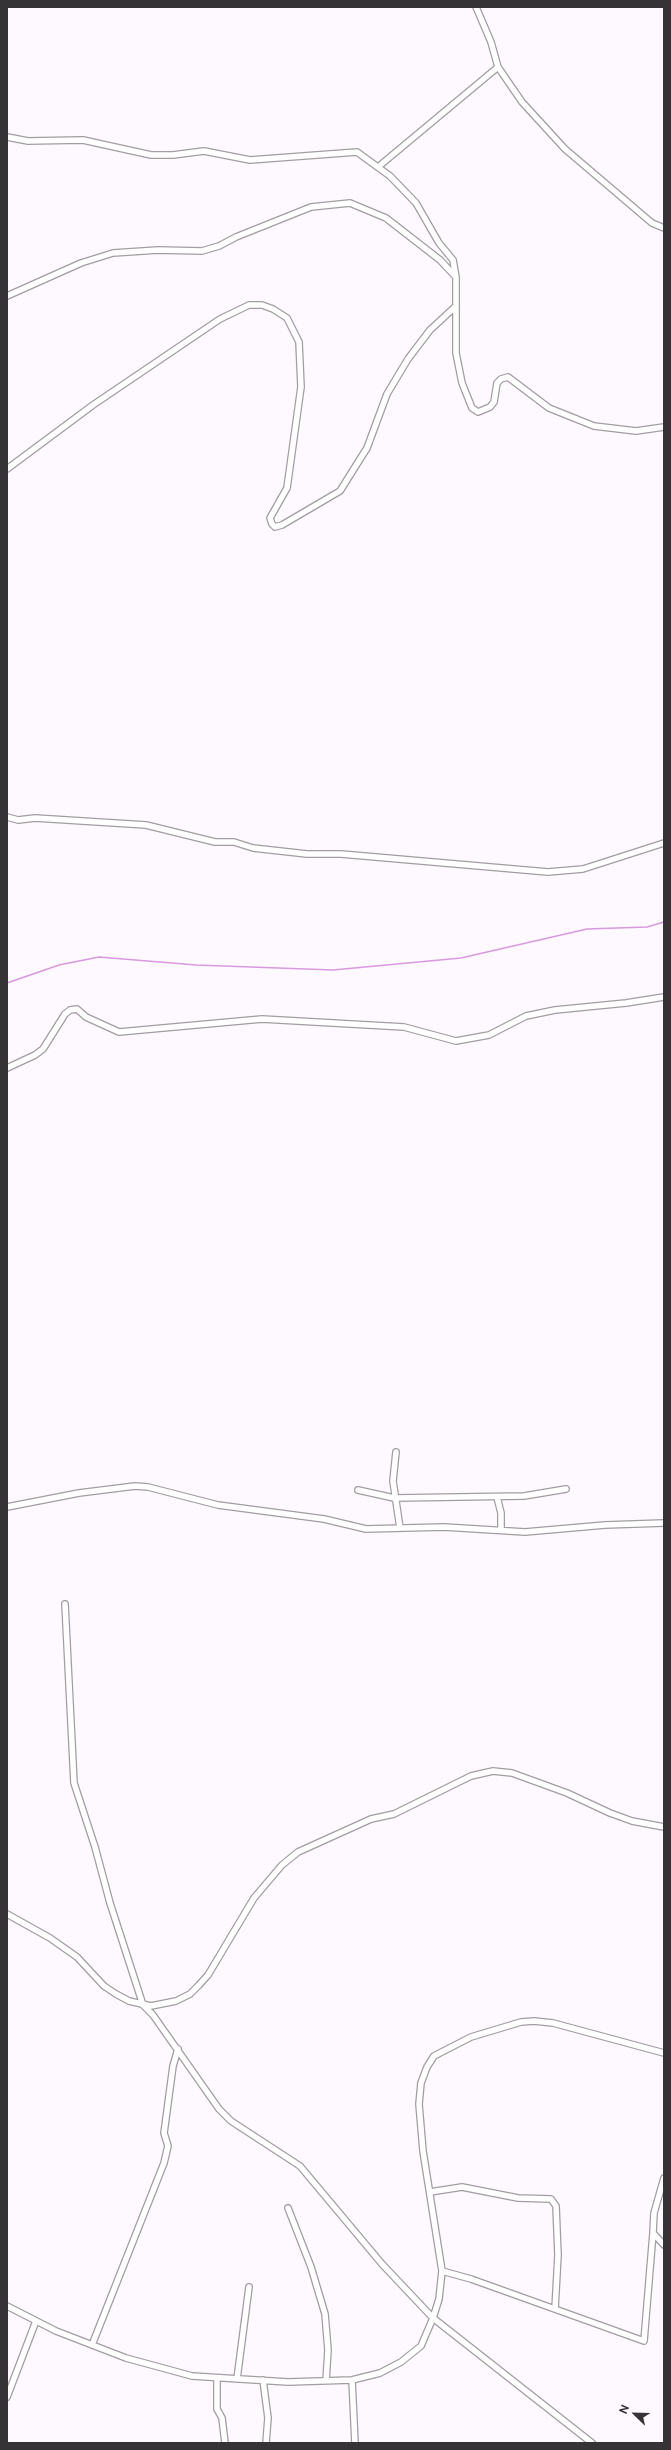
<!DOCTYPE html>
<style>
body{margin:0}
#map{position:relative;width:671px;height:2450px;overflow:hidden;background:#fdf9fe;font-family:"Public Sans",sans-serif}
canvas{display:block}
.frame{position:absolute;inset:0;border:8px solid #353335;pointer-events:none}
.north{position:absolute;left:615px;top:2394px;width:40px;height:40px;-webkit-text-stroke:3px #fdf9fe;paint-order:stroke;rotate:293deg;font-size:11px;font-weight:700;line-height:16px;text-align:center;color:#353335}
.north::after{content:'';display:block;margin:auto;width:14px;height:18px;background:#353335;clip-path:polygon(50% 0,100% 100%,50% 72%,0 100%)}
</style>
<div id="map">
<canvas width="671" height="2450"></canvas>
<div class="frame"></div>
<div class="north">N</div>
</div>
<script>
const ctx = document.querySelector('canvas').getContext('2d');
ctx.lineJoin = 'round';
function poly(rows) {
  const path = new Path2D();
  for (const r of rows) {
    path.moveTo(r[0], r[1]);
    for (let i = 2; i < r.length; i += 2) path.lineTo(r[i], r[i + 1]);
  }
  return path;
}
function trace(path, color, width, dash) {
  ctx.strokeStyle = color;
  ctx.lineWidth = width;
  ctx.lineCap = dash ? 'butt' : 'round';
  ctx.setLineDash(dash || []);
  ctx.stroke(path);
}
trace(poly([
 [7,983,59,965,99,957,196,965,333,970,461,958,587,929,647,927,664,922]
]), '#d89ade', 1.5);
const street = poly([
 [476,7,491,42,498,67,522,102,565,149,652,223,664,228],
 [7,137,28,141,83,140,151,155,173,155,204,151,250,160,357,152,390,176,416,203,439,243,453,260,456,277],
 [378,167,498,67],
 [7,296,81,263,113,253,158,250,202,251,219,246,236,237,311,207,350,203,386,218,440,260,456,277,456,353,462,383,472,408,478,412,490,407,494,402,497,383,501,379,508,377,549,408,594,426,636,431,664,427],
 [7,469,93,405,220,319,249,305,262,305,273,309,287,318,299,342,301,387,287,488,270,518,272,524,275,527,282,525,340,491,367,448,387,394,408,359,430,330,456,306],
 [7,817,18,820,35,818,146,825,215,842,234,842,253,848,307,854,341,854,548,872,583,869,664,843],
 [7,1068,35,1055,43,1049,65,1014,70,1010,77,1009,86,1017,119,1032,262,1019,404,1027,456,1041,489,1035,526,1016,555,1010,626,1003,664,997],
 [396,1452,393,1481,400,1528],
 [358,1490,394,1498,524,1496,566,1489],
 [497,1497,501,1513,501,1530],
 [7,1507,79,1493,135,1486,148,1487,218,1505,324,1519,366,1529,444,1527,525,1532,605,1525,664,1523],
 [65,1604,74,1783,95,1847,110,1903,143,2005,153,2015,219,2109,231,2121,300,2166,382,2264,433,2318,592,2443],
 [7,1914,50,1938,77,1957,104,1986,116,1994,129,2001,151,2006,176,2001,190,1994,199,1985,208,1975,254,1898,282,1865,298,1852,371,1819,394,1814,471,1776,493,1771,512,1773,567,1793,610,1813,632,1821,664,1827],
 [664,2178,654,2213,653,2233,664,2245],
 [430,2192,462,2187,518,2198,551,2199,556,2206,558,2255,555,2309],
 [288,2208,311,2267,325,2314,328,2350,326,2381],
 [442,2271,471,2279,644,2341,653,2233],
 [7,2306,56,2331,126,2358,192,2376,288,2382,352,2380,380,2373,401,2362,421,2346,433,2318,439,2299,442,2271,423,2151,419,2104,421,2083,427,2067,434,2056,471,2037,521,2022,534,2021,553,2023,664,2053],
 [92,2345,164,2163,168,2146,164,2133,173,2066,178,2049],
 [217,2378,217,2409,222,2418,225,2443],
 [237,2379,249,2287],
 [263,2380,268,2418,266,2443],
 [352,2380,355,2443],
 [7,2397,36,2321]
]);
trace(street, '#a19da1', 8);
trace(street, '#fff', 5.5);
</script>
